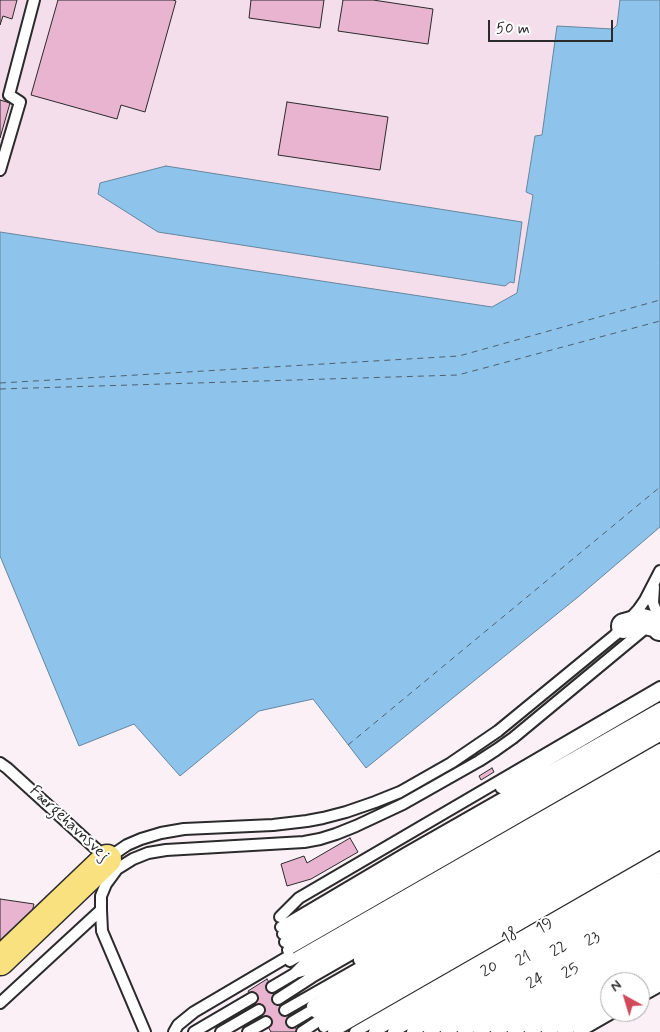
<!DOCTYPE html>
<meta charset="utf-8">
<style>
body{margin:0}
#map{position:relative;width:660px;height:1032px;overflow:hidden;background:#faf0f6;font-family:Mynerve,sans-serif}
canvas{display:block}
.north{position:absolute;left:600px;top:972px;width:50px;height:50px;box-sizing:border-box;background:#fff;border:1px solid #aaa;border-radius:50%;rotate:321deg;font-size:14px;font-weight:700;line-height:20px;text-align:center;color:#2b2b2b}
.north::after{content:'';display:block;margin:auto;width:18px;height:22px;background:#d1495b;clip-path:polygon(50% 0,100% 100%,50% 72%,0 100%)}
.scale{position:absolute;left:488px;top:20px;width:125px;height:22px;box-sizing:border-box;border:2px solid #2b2b2b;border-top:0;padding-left:6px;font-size:15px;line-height:18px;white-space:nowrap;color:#2b2b2b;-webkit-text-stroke:4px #fff;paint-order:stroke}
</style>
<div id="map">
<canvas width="660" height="1032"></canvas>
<div class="north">N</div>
<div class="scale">50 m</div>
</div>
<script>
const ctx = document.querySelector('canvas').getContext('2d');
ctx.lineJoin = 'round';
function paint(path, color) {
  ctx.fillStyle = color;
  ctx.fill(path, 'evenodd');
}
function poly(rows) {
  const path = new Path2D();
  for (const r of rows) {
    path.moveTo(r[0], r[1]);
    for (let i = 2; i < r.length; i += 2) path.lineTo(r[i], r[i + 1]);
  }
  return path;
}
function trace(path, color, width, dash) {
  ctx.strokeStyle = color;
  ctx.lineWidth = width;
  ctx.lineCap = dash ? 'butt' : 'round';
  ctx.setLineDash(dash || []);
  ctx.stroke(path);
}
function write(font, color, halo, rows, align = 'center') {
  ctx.font = font + ' Mynerve,sans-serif';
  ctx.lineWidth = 4;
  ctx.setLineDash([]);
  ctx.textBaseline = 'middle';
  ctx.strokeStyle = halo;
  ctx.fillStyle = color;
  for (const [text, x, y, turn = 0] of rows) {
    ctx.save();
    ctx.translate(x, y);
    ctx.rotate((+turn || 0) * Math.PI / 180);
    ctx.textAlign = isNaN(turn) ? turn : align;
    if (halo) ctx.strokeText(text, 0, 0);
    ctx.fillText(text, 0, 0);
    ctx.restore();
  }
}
paint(poly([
 [0,0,620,0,617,25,613,29,542,135,535,136,526,192,533,195,517,293,492,307,0,232]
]), '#f5deeb');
const water = poly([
 [620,0,660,0,660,527,578,597,366,768,313,699,259,711,180,776,134,724,79,746,0,556,0,232,492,307,517,293,533,195,526,192,535,136,542,135,557,26,613,29,617,25,620,0],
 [166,166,522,222,514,283,510,282,505,286,158,232,98,194,100,183,166,166]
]);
paint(water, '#8ec3eb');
trace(water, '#66869e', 1);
trace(poly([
 [0,383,459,356,660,300],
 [0,389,458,375,660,321],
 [348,745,660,487]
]), '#4e606e', 1, [6, 5]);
const building = poly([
 [0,0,17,0,12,19,3,16,0,25,0,0],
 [58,0,173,0,176,1,145,112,121,105,117,119,31,95,58,0],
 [251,0,324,0,320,28,249,18,251,0],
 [343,0,373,0,433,9,428,44,338,31,343,0],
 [0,100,10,103,0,138,0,100],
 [287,102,388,117,380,170,278,155,287,102],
 [492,768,494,772,481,780,479,776,492,768],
 [350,838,358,852,311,879,287,886,281,864,304,856,307,863,350,838],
 [0,899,34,904,31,916,0,947,0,899],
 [267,979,298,1032,271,1032,248,991,267,979]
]);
paint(building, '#e8b4d0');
trace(building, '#2b2b2b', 1);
const service = poly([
 [0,170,20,102,9,95,34,0],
 [654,587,653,603,660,621],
 [0,763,7,768,106,858],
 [501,788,660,695],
 [108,858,127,845,141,839,161,833,184,829,273,825,307,821,323,818,346,812,375,802,400,792,451,763,498,731,615,635,638,610,645,600,660,571],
 [280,917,299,898,660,687],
 [281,927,406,853,660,708],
 [283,934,660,717],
 [285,942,660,727],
 [288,950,660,736],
 [359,960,660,787],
 [290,961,660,749],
 [295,973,310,969,660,768],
 [617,982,660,957],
 [634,982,660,967],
 [272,987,294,974,307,961,660,759],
 [640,988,660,976],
 [640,997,660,986],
 [278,999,312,977,660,777],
 [0,1003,101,910],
 [312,1006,660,806],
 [285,1010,660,796],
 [316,1013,660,815],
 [292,1022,314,1009],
 [324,1027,660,834],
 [145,1032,102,931,101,910,101,896,106,884,117,869,133,859,148,853,166,850,304,842,320,839,336,834,356,826,403,804,479,761,496,750,513,738,647,627],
 [174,1032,178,1025,194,1012,289,956],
 [194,1032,252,998],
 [221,1032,259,1010],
 [248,1032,266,1022],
 [302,1032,320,1020,660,825],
 [333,1032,660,844],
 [355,1032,660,857],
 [374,1032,660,868],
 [393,1032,660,879],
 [412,1032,660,889],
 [429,1032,660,899],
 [446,1032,660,909],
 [463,1032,660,919],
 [479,1032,660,928],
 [496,1032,660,938],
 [513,1032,660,948],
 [530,1032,610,986],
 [547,1032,610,996],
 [563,1032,610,1005],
 [579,1032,614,1012]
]);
const tertiary = poly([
 [624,626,642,621,658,625,660,628]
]);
const primary = poly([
 [0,961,107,859]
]);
trace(service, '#2b2b2b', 14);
trace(tertiary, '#2b2b2b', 28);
trace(primary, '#2b2b2b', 31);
trace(service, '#fff', 10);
trace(tertiary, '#fff', 24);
trace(primary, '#fae180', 28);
write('16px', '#2b2b2b', '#fff', [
 ["Færgehavnsvej",69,824,43],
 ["19",545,927,-30],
 ["18",510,937,-30],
 ["23",593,940,-30],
 ["22",559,950,-30],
 ["21",524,960,-30],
 ["20",490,970,-30],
 ["25",571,972,-30],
 ["24",536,982,-30]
]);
</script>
